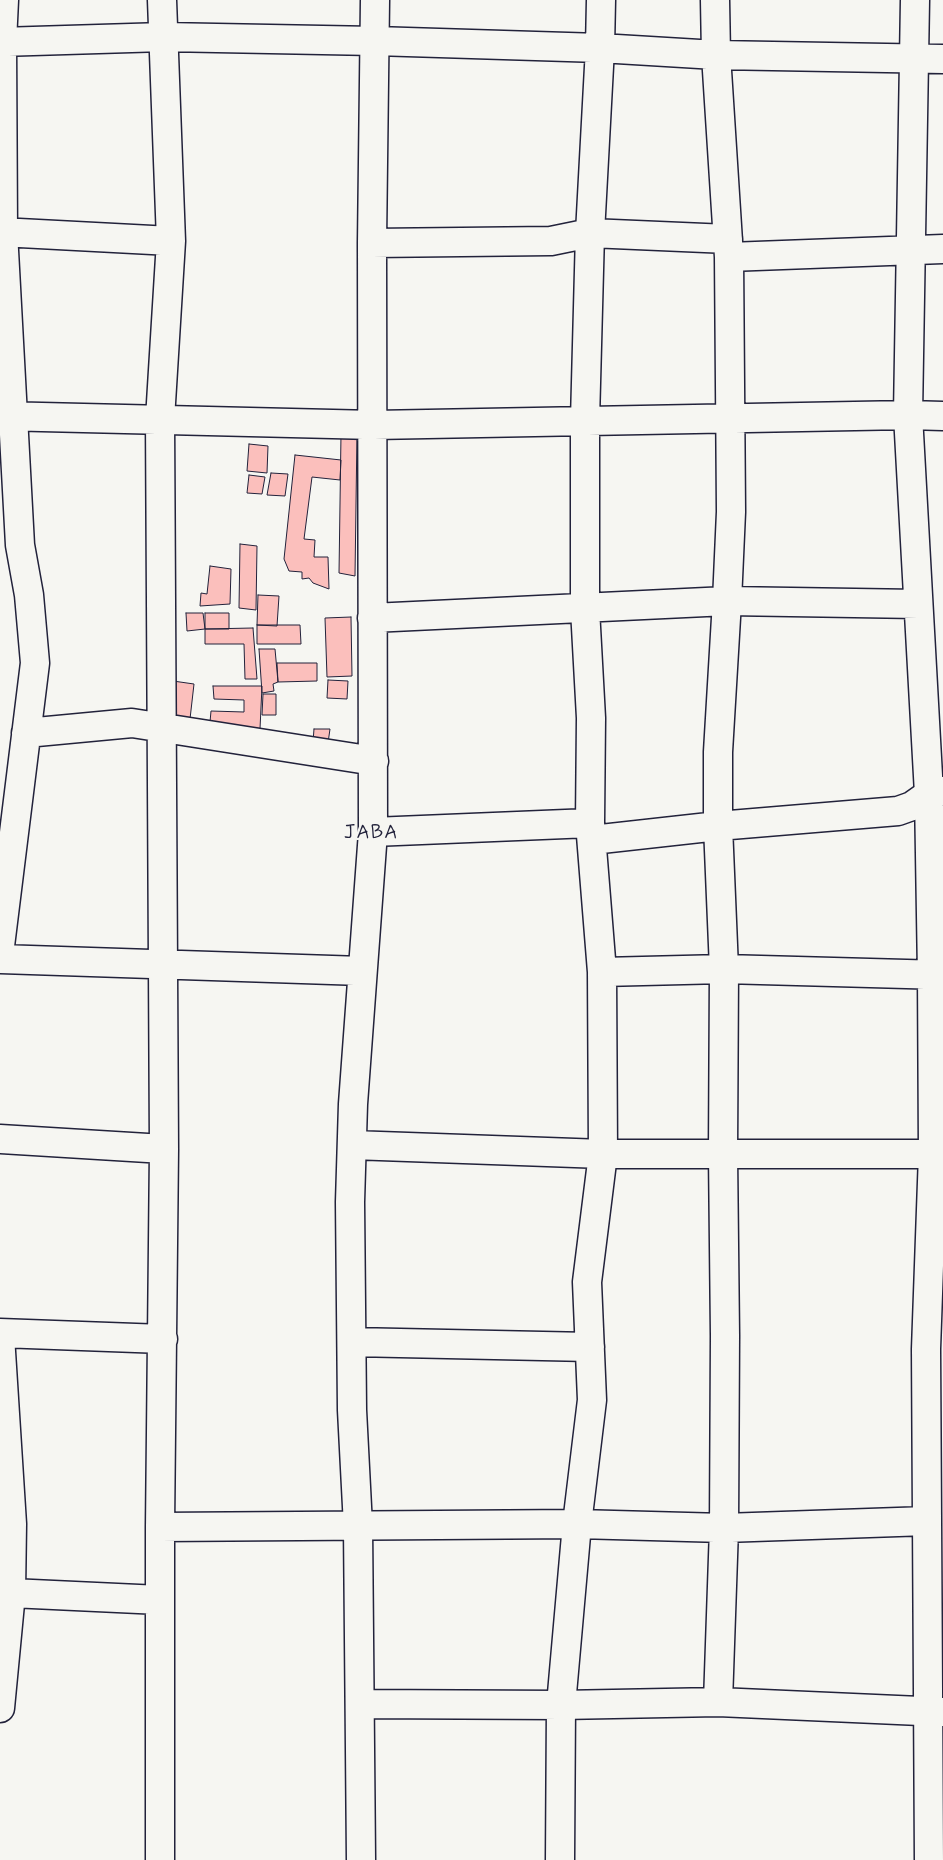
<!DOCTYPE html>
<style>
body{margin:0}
canvas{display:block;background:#f6f6f2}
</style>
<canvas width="943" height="1860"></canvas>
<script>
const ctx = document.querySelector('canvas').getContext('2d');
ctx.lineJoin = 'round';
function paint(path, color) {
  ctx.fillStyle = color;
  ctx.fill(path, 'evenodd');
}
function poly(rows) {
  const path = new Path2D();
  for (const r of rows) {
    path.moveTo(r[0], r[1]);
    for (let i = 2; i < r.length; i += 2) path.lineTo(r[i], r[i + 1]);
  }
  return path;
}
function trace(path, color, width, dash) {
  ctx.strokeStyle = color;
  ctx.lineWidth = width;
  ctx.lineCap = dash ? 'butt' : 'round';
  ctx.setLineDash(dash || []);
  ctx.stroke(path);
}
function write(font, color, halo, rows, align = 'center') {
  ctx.font = font + ' Mynerve,sans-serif';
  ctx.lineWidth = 4.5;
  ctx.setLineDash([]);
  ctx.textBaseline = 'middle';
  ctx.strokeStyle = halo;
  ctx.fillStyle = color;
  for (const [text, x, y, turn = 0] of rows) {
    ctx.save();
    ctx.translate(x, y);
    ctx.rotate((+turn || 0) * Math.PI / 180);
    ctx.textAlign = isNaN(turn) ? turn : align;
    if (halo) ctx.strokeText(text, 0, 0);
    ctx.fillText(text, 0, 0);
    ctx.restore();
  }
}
const building = poly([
 [357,433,355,576,339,573,341,434,357,433],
 [249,444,268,446,267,473,247,471,249,444],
 [295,455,341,460,340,480,312,477,304,539,315,540,314,557,328,557,329,589,313,583,309,578,302,579,302,572,289,571,284,559,295,455],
 [271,473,288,474,285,496,267,495,271,473],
 [249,475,265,477,262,494,247,493,249,475],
 [240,544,257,546,256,610,239,608,240,544],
 [210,566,231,569,230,604,200,606,201,593,207,594,210,566],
 [258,595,279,596,277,626,257,625,258,595],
 [186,613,203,613,205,629,187,631,186,613],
 [205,613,229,613,229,629,205,629,205,613],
 [351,617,352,676,327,677,325,618,351,617],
 [257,625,300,625,301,644,257,644,257,625],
 [253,628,257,679,245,679,244,644,205,644,205,629,253,628],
 [259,649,275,649,278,682,273,684,274,691,262,693,259,649],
 [277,663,317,663,317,681,278,682,277,663],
 [328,680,348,681,347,699,327,698,328,680],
 [173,681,194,684,190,719,171,718,173,681],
 [213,686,262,686,260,729,210,722,211,711,244,712,244,700,214,699,213,686],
 [263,694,276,694,276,715,262,715,263,694],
 [314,729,330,729,328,743,313,742,314,729]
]);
paint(building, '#fbbfbc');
trace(building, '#22223b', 1);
const street = poly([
 [715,0,716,55,729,257,731,512,727,601,718,752,718,826,724,969,723,1154,725,1336,724,1528,718,1702],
 [915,0,908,415,929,794,932,975,933,1154,926,1349,929,1860],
 [0,42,164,37,375,41,600,48,716,55,943,59],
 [0,232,171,241],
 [372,243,551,241,590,233,728,239],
 [729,257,943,249],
 [0,416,374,425,908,415,943,416],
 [372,618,727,601,918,604],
 [26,733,132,723,374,761],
 [373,832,590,823],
 [592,840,718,826,898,811,912,806,929,794,943,791],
 [0,946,35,663,29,595,20,545,3,232,2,42,4,0],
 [0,959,362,971],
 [602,972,724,969,943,975],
 [0,1139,164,1149],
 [352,1145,603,1154,943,1154],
 [0,1333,163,1339],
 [0,1336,12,1524,11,1593,0,1708],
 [352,1342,590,1347],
 [160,1527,577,1524,724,1528,927,1521],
 [11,1593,160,1600],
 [360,1704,561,1705,718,1702,943,1712],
 [160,1860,160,1527,164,1149,160,419,171,241,162,0],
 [361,1860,358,1526,352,1410,350,1202,353,1104,373,832,372,243,375,0],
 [560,1860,561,1705,577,1524,592,1400,587,1282,603,1154,602,972,590,823,591,718,585,609,585,420,590,233,600,48,601,0]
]);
trace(street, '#22223b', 31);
trace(street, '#f6f6f2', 28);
ctx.letterSpacing = '1px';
write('20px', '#22223b', '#f6f6f2', [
 ["JABA",371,834]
]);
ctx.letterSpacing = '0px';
</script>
